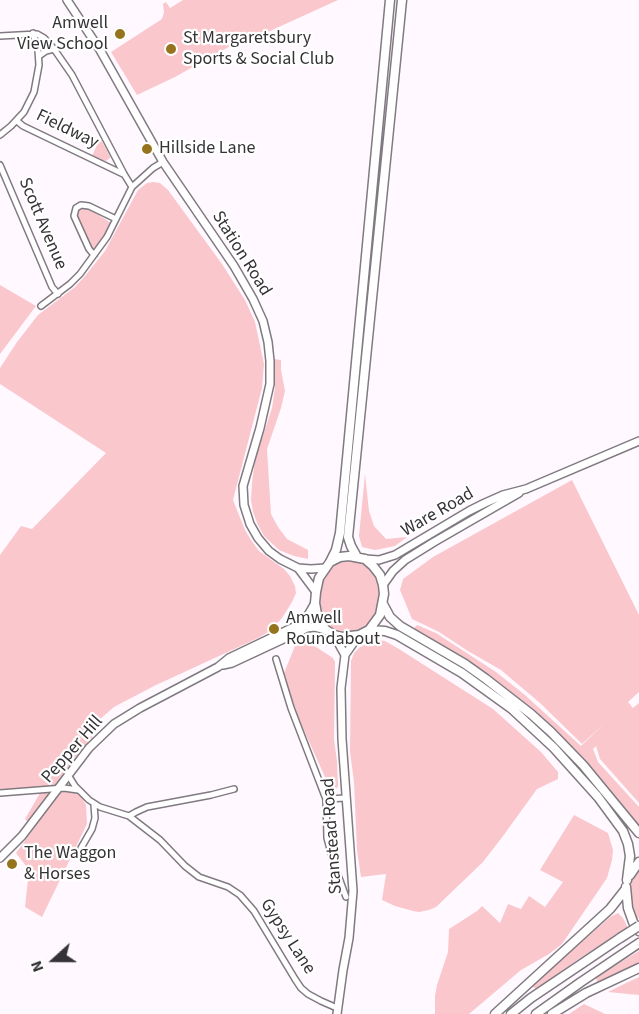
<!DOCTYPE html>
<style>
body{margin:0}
#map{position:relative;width:639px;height:1014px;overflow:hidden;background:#fff9ff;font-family:"Source Sans 3",sans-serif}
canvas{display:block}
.north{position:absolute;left:24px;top:930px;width:60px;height:60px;-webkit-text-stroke:4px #fff;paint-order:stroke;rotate:249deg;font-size:16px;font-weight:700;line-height:24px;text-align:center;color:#353336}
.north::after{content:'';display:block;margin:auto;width:21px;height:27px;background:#353336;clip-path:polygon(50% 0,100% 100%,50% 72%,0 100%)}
</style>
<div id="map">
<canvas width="639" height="1014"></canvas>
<div class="north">N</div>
</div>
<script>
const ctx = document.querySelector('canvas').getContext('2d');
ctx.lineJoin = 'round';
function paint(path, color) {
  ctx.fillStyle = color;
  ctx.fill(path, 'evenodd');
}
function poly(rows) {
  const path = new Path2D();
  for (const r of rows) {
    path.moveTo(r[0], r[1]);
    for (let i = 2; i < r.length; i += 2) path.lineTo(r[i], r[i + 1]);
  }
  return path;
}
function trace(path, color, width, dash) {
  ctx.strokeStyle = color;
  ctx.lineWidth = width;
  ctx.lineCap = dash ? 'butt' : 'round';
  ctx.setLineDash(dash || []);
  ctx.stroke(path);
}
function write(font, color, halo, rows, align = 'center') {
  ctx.font = font + ' "Source Sans 3",sans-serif';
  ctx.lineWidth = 4.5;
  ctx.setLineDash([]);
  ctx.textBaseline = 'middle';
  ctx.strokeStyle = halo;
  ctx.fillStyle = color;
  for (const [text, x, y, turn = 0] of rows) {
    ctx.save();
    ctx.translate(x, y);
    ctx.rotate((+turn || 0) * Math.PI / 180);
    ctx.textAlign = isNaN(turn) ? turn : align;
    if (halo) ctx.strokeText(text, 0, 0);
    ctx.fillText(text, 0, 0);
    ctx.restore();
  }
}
paint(poly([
 [183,0,338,0,270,31,234,44,175,77,137,95,111,52,162,19,164,12,163,4,166,2,170,8],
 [100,138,110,156,110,158,106,161,102,160,92,156],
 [153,182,160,183,168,190,222,264,245,300,255,322,264,364,262,388,233,500,245,530,251,540,259,551,284,569,290,576,295,586,296,593,292,602,282,618,270,631,258,638,154,686,114,707,83,734,93,737,71,762,55,786,27,790,0,789,0,555,21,526,32,529,106,453,0,384,0,368,17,342,38,315,75,287,85,276,105,251,138,190,147,183],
 [83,207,89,209,111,223,106,235,96,248,93,249,90,248,78,219,77,211],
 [0,285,36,306,0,354],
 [274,359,281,360,281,370,285,391,281,408,267,449,271,514,278,527,287,539,308,550,308,559,294,556,279,550,264,536,258,525,253,512,251,500,252,483,255,460,272,408,275,388],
 [365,474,369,511,374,526,386,539,407,537,395,546,375,550,362,547,359,536],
 [572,480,639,615,639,692,628,702,633,708,639,703,639,803,600,759,596,746,593,749,598,762,639,807,639,826,626,809,592,770,554,730,522,702,470,665,414,628,417,625,436,633,496,672,525,695,581,746,605,723,582,744,540,703,501,670,468,651,439,632,412,619,400,590,403,579,433,557],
 [347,560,362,562,374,570,381,588,378,613,373,622,361,631,346,633,337,631,329,626,321,615,319,607,320,583,330,567,338,562],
 [377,640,385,641,399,649,493,709,541,752,558,772,558,779,537,789,503,836,483,862,436,907,429,910,419,912,413,911,395,906,382,900,386,874,361,877,357,850,354,782,350,752,351,661,354,653,360,647],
 [297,641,313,645,333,658,335,662,334,739,337,761,338,786,336,789,333,790,330,788,297,715,284,673],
 [62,790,74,791,81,796,86,805,87,824,42,917,25,907,29,870,16,853],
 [49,792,49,795,28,822,25,819,40,793],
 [574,815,608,833,613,850,612,860,607,878,562,944,549,954,521,970,469,1014,435,1014,435,996,437,985,448,952,449,929,477,911,482,906,500,923,508,904,521,909,529,896,545,907,563,882,540,870],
 [639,867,639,918,636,920,632,913,629,887,632,877],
 [618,913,623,918,628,928,577,960,536,989,532,986,610,917],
 [639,951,639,964,598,983,597,982,596,977],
 [639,977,639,995,608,992,626,983],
 [584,1004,605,1014,569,1014]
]), '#fac7cc');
const minor = poly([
 [0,36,37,34,44,38,54,49,72,75,124,174,132,187],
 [39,56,46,51,54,49],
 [17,121,23,126,123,174],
 [0,135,11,126,24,112,34,92,39,65,38,50,33,33],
 [0,165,52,287,58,294],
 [94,255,89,249,74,216,76,208,81,205,89,206,116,219],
 [41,306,70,284,80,274,107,237,132,187,153,168,163,162],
 [276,659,291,708,326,799,327,838,334,864,346,897],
 [68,775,75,786,89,800,100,807,129,816,160,840,185,866,199,877,228,887,240,895,254,911,295,979,301,988,308,994,321,1001,337,1008],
 [0,793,64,788,78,790],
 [326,799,346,798],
 [129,816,136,812,147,807,211,795,234,789],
 [81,848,92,829,95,818,94,805]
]);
const major = poly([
 [67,0,100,50,163,162,234,266,253,299,263,321,268,342,270,361,270,384,260,428,243,486,244,505,250,524,258,538,269,551,280,559,298,568,311,569,325,568],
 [365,559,379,560,395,555,469,511,485,503,503,495,526,489,639,441],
 [298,568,316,592],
 [383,585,393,571,405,560,434,542,519,493],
 [334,635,345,655],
 [223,665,232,663,307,628,315,627,326,630],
 [0,858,22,836,89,748,114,724,140,708,218,667,229,658,296,626,304,622,315,603],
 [337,1014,343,970,349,938,353,891,342,739,341,688,345,655,359,635]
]);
const highway = poly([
 [349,556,365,559,373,566,380,575,383,585,384,594,380,615,369,630,359,635,342,637,334,635,326,630,321,623,317,614,315,603,316,592,319,578,330,562,340,557,349,556],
 [357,557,351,546,348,537,402,0],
 [330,562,336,550,340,533,390,0],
 [383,604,390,617,400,626,465,664,486,679,531,714,551,732,583,765,639,833],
 [369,630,385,631,397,635,462,673,512,709,554,748,598,797,623,831,628,844,630,856,627,880],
 [630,875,639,862],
 [626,887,628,908,633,922,639,931],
 [495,1014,610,909,625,890],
 [511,1014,531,998,620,938],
 [536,1014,581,982,639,943],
 [552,1014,586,993,639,968]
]);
trace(minor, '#807a81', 8);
trace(major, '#807a81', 10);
trace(highway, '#807a81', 11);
trace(minor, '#fff', 5);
trace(major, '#fff', 7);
trace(highway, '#fff', 8);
const highwayBridge = poly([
 [620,938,639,926]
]);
trace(highwayBridge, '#807a81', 11, []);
trace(highwayBridge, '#fff', 8);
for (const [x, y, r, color] of [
 [120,34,6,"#96741d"],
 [171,49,6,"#96741d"],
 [147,149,6,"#96741d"],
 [274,629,6,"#96741d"],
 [12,864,6,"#96741d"]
]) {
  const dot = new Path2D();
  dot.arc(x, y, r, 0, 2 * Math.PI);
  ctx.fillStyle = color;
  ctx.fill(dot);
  trace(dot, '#fff', 2);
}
write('18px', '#353336', '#fff', [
 ["Amwell",108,24,"right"],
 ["View School",108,45,"right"],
 ["St Margaretsbury",183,39],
 ["Sports & Social Club",183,60],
 ["Hillside Lane",159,149],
 ["Amwell",286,619],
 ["Roundabout",286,640],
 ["The Waggon",24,854],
 ["& Horses",24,875]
], 'left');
write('18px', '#353336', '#fff', [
 ["Fieldway",67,130,26],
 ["Scott Avenue",42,224,67],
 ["Station Road",241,254,58],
 ["Ware Road",438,513,-30],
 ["Pepper Hill",73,750,-49],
 ["Stanstead Road",333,836,-94],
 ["Gypsy Lane",287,937,57]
]);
</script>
